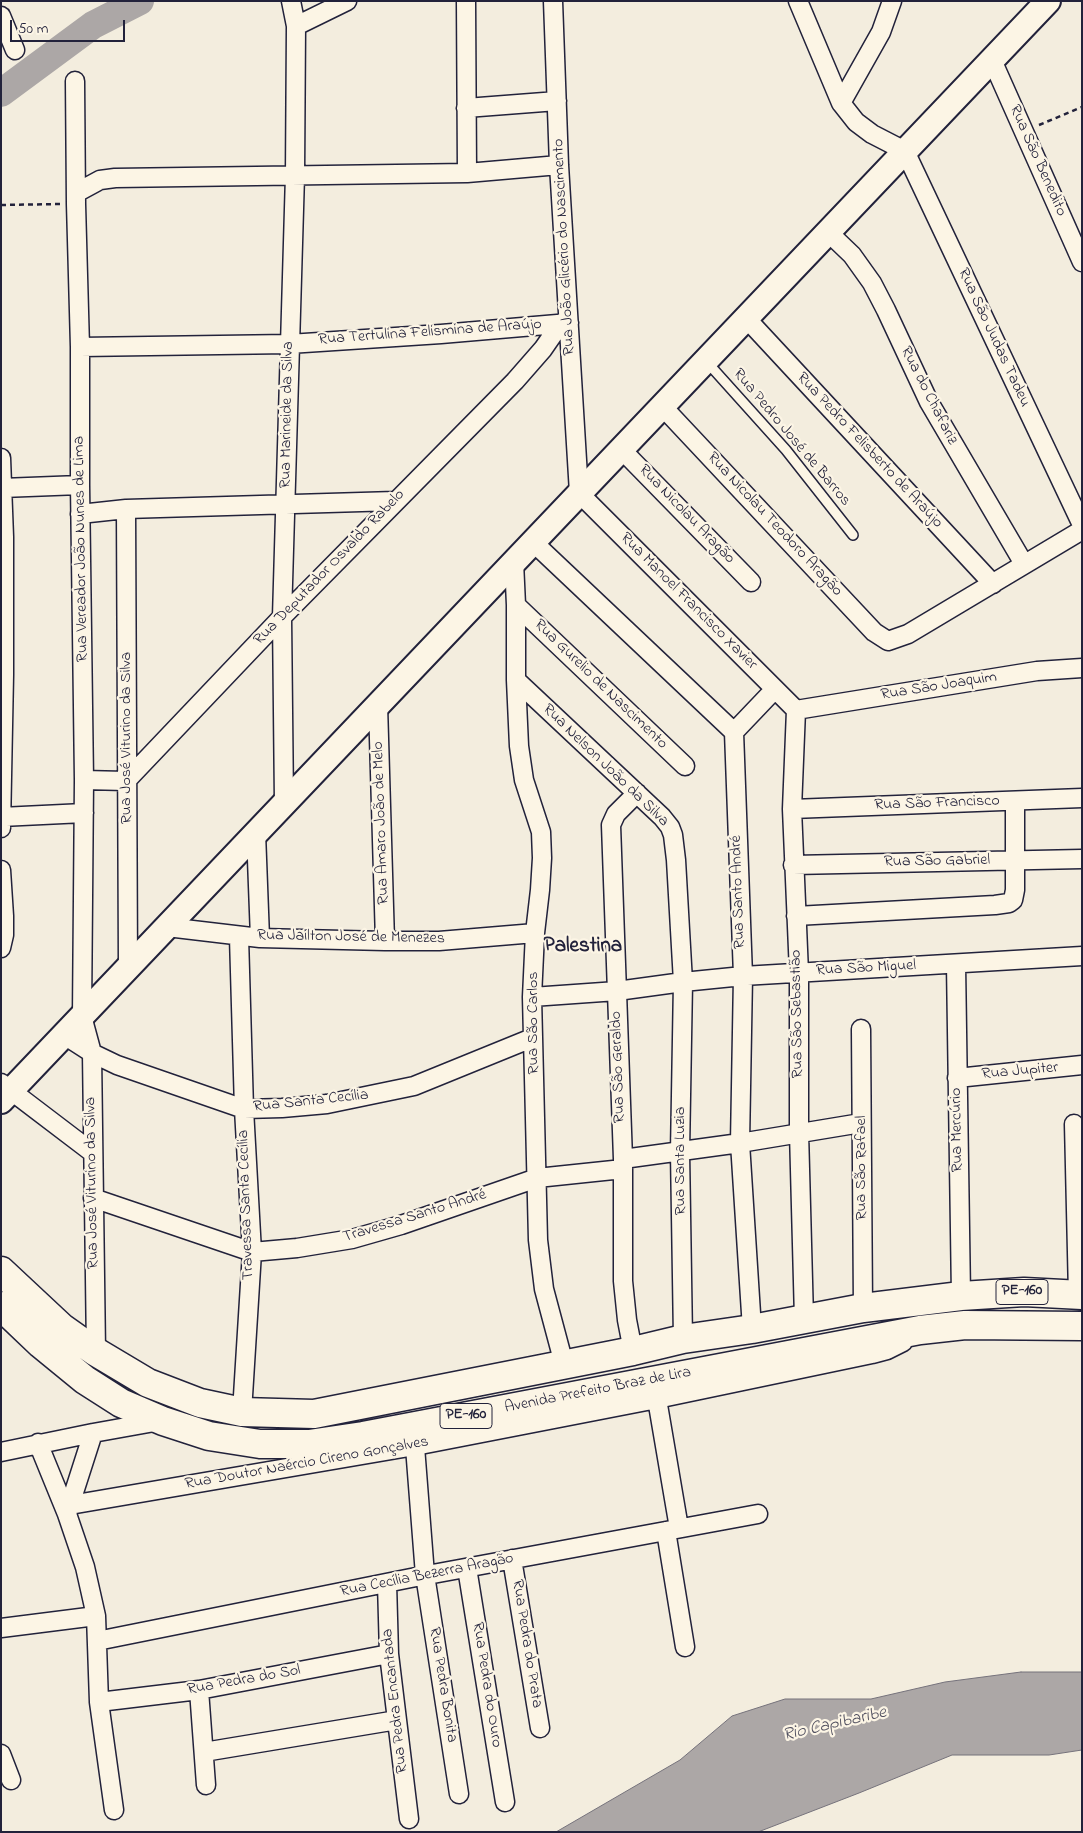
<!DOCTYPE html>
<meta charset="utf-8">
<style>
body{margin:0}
#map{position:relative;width:1083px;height:1833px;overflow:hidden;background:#f3edde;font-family:"Indie Flower",sans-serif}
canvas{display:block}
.frame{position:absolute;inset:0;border:2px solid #22223b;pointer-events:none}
.scale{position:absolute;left:10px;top:20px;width:115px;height:22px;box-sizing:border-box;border:2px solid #22223b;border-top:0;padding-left:6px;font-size:15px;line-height:18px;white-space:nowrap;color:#22223b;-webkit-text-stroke:4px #fcf5e5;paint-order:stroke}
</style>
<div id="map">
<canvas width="1083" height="1833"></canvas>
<div class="frame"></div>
<div class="scale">50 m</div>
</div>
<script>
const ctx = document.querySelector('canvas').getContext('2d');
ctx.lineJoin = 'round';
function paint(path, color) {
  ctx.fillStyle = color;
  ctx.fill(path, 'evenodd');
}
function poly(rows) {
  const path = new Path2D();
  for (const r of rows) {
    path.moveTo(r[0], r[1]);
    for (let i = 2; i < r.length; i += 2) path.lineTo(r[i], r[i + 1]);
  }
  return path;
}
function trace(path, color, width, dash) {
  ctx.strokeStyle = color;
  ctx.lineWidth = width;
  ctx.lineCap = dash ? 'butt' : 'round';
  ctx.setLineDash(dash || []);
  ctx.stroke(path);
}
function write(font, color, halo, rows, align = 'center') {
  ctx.font = font + ' "Indie Flower",sans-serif';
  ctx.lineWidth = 4.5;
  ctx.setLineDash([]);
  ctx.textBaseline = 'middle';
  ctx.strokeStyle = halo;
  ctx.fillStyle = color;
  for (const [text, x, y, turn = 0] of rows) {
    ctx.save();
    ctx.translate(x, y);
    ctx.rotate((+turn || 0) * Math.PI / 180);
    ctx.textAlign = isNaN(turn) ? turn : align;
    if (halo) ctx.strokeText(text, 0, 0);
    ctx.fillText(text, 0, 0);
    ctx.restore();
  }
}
const water = poly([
 [1021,1672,1082,1672,1082,1750,1049,1755,952,1755,859,1793,758,1832,556,1832,680,1760,732,1716,785,1699,871,1699,945,1682,1021,1672]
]);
paint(water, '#aca7a6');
trace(water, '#75727b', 1);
trace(poly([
 [1,93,93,25,140,1]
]), '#aca7a6', 28);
const lane = poly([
 [706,361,786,450,853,535]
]);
const street = poly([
 [466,1,467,173],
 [553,1,559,165,579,493,796,710],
 [798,1,841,103,856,122,872,134,905,151,1082,525],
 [1,16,15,50],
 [296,26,347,1],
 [992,60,1082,262],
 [75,81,76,204,80,347,80,485,84,780,82,1016,92,1053,96,1352],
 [841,103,881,32,892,1],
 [466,108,557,101],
 [76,193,100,180,115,178,467,173,559,165],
 [828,232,852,255,872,283,886,310,929,402,1024,564],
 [746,318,993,584],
 [80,347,289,344,441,334,569,323],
 [662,406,874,632,888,641,908,634,1082,530],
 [621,449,751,582],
 [1,458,4,537,4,675,1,828],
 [2,488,80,485],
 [126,509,128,967],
 [80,514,126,509,395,501],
 [533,542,734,732,743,976,740,1143,752,1329],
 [514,562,516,605,516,680,519,746,524,780,541,832,542,858,540,890,535,933,532,997,538,1240,544,1289,564,1364],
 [516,605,685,766],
 [516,680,662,817,670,827,673,835,676,860,683,982,680,1152,683,1339],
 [378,705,385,941],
 [796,710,792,809,799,973,799,1132,804,1319],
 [796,710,1037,671,1082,668],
 [734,732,775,689],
 [84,780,126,781,282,617,515,381,543,349,561,323],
 [284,804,282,617,295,175,296,26,291,1],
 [792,809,1082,798],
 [1,817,84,813],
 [256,833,260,938],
 [793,865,1082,859],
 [1,870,4,916,4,935,1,948],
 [796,916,995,905,1009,903,1013,900,1015,890,1015,801],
 [167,927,260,938,385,941,439,941,535,933],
 [239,937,244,1109,252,1252,242,1412],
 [956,964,961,1296],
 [532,997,617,991,683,982,743,976,1082,956],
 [861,1029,863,1308],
 [64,1035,92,1053,117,1065,244,1109,282,1108,327,1104,414,1086,532,1038],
 [957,1078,1082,1065],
 [1,1083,93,1153],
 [1074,1124,1078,1295],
 [623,1159,740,1143,861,1123],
 [93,1198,252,1252,297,1248,352,1239,401,1225,537,1178,623,1169],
 [633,1351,627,1320,623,1281,623,1159,611,825,616,814,637,793],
 [657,1399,679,1528],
 [93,1433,67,1514,85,1567,96,1616,99,1702,114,1810],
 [414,1434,425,1575,459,1794],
 [38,1443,67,1514],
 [1,1452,93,1433,160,1421],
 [70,1505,415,1446,657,1399,872,1354,887,1350,903,1342],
 [666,1531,685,1647],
 [512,1559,540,1728],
 [467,1568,505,1802],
 [387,1583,389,1654,409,1819],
 [1,1628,96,1616],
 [97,1641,411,1578,758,1514],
 [199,1690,206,1785],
 [99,1702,199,1690,389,1654],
 [204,1752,397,1720],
 [1,1754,11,1780]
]);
const secondary = poly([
 [1,1101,1048,1]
]);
const primary = poly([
 [1,1271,62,1328,96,1352,148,1383,200,1403,242,1412,314,1414,633,1351,683,1339,752,1329,863,1308,961,1296,1024,1292,1082,1295],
 [1,1306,41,1344,85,1380,121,1403,163,1421,209,1436,260,1444,309,1444,363,1436,920,1330,965,1325,1082,1326]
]);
trace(lane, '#22223b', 12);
trace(street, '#22223b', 21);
trace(secondary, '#22223b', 28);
trace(primary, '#22223b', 31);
trace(poly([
 [1039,125,1082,107],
 [1,205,60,204]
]), '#22223b', 2.5, [5, 4]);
trace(lane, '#fcf5e5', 9);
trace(street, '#fcf5e5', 18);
trace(secondary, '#fcf5e5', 24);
trace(primary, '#fcf5e5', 28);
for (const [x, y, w] of [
 [1022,1292,52],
 [466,1416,52]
]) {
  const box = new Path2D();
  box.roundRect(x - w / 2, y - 12.5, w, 25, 4);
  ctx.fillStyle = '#fcf5e5';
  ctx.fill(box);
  trace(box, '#22223b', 1);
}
write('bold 15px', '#22223b', null, [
 ["PE-160",1022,1292],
 ["PE-160",466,1416]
]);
write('16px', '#22223b', '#fcf5e5', [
 ["Rua São Benedito",1037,161,66],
 ["Rua João Glicério do Nascimento",565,247,-93],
 ["Rua Tertulina Felismina de Araújo",430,333,-4],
 ["Rua São Judas Tadeu",993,338,65],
 ["Rua do Chafariz",928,396,63],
 ["Rua Marineide da Silva",288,415,-89],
 ["Rua Pedro José de Barros",791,438,50],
 ["Rua Pedro Felisberto de Araújo",869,451,47],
 ["Rua Nicolau Aragão",686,515,46],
 ["Rua Nicolau Teodoro Aragão",774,525,47],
 ["Rua Vereador João Nunes de Lima",82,549,-91],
 ["Rua Deputador Osvaldo Rabelo",330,568,-46],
 ["Rua Manoel Francisco Xavier",688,602,45],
 ["Rua Gurelio de Nascimento",600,685,44],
 ["Rua São Joaquim",939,687,-9],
 ["Rua José Viturino da Silva",127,738,-90],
 ["Rua Nelson João da Silva",605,766,44],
 ["Rua São Francisco",937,804,-2],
 ["Rua Amaro João de Melo",382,823,-92],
 ["Rua São Gabriel",937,862,-1],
 ["Rua Santo André",739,892,-92],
 ["Rua Jaílton José de Menezes",351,938,1],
 ["Rua São Miguel",866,969,-3],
 ["Rua São Sebastião",798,1014,-91],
 ["Rua São Carlos",534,1023,-90],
 ["Rua São Geraldo",619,1067,-92],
 ["Rua Jupiter",1020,1072,-5],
 ["Rua Santa Cecília",311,1102,-6],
 ["Rua Mercúrio",958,1130,-91],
 ["Rua Santa Luzia",681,1161,-90],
 ["Rua São Rafael",862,1168,-90],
 ["Rua José Viturino da Silva",93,1183,-91],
 ["Travessa Santa Cecília",247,1205,-92],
 ["Travessa Santo André",415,1217,-17],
 ["Avenida Prefeito Braz de Lira",598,1391,-11],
 ["Rua Doutor Naércio Cireno Gonçalves",307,1464,-10],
 ["Rua Cecília Bezerra Aragão",427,1576,-11],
 ["Rua Pedra do Prata",526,1644,81],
 ["Rua Pedra do Sol",244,1681,-10],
 ["Rua Pedra Bonita",442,1685,81],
 ["Rua Pedra do Ouro",486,1685,81],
 ["Rua Pedra Encantada",396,1701,-96]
]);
write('italic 18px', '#525160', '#fcf5e5', [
 ["Rio Capibaribe",835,1725,-13]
]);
write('bold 21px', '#22223b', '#fcf5e5', [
 ["Palestina",583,948]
]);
</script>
